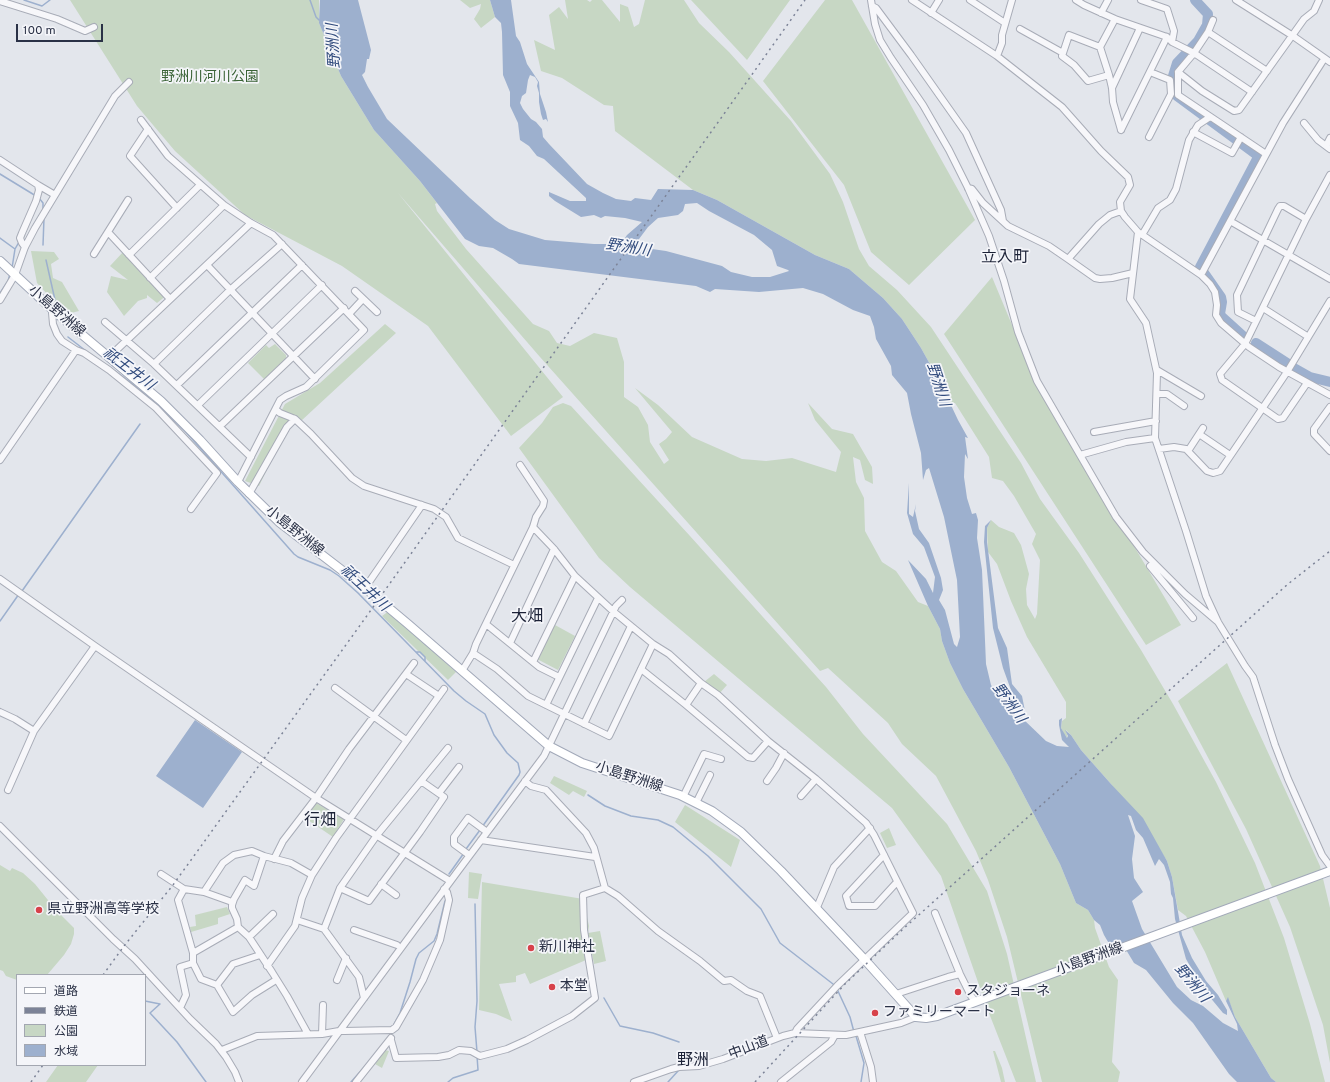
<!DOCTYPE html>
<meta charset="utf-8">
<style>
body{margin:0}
#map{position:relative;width:1330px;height:1082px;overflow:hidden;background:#e3e6ec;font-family:Overpass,"Noto Sans JP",sans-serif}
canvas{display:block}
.legend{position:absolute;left:16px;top:974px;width:130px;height:92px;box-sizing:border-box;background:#f4f5f9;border:1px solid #a3a7b1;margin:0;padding:5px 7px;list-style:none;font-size:12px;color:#2a3146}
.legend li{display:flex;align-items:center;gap:8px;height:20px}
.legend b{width:20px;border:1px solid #a3a7b1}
.scale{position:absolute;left:16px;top:24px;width:87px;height:18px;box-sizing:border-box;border:2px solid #2a3146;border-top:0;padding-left:5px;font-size:12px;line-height:14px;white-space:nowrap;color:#2a3146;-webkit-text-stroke:3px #f4f5f9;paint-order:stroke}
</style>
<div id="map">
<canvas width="1330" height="1082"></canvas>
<ul class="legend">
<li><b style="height:5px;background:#fff"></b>道路</li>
<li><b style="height:5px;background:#7c8397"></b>鉄道</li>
<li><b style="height:11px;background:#c7d7c4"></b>公園</li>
<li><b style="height:11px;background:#9db0ce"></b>水域</li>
</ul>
<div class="scale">100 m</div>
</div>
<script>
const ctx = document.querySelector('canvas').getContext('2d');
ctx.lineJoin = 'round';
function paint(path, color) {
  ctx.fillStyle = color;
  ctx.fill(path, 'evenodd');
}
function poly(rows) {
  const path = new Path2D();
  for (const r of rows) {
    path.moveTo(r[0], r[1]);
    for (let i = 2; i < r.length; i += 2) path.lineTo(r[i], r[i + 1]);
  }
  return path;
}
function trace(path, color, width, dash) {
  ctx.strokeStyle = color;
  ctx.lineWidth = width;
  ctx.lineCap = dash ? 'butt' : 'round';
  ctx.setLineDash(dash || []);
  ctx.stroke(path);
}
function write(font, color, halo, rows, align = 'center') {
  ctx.font = font + ' Overpass,"Noto Sans JP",sans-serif';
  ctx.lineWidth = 3.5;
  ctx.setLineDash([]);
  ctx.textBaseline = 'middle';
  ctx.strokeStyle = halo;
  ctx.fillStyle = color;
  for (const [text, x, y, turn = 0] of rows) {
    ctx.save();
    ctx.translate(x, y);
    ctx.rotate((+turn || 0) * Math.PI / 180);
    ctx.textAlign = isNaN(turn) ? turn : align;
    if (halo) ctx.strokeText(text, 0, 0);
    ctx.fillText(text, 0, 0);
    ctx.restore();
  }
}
paint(poly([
 [70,0,319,0,319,23,341,76,374,130,420,181,437,203,435,204,437,211,466,249,533,324,549,331,557,343,570,346,594,333,617,338,624,362,624,397,638,407,648,425,650,442,664,464,669,460,659,444,666,439,672,432,635,388,658,405,692,437,742,459,766,461,792,458,836,472,841,452,815,420,808,403,832,429,853,434,872,467,873,484,865,480,860,460,853,457,856,482,864,498,865,531,882,562,896,571,918,602,928,606,940,629,942,641,950,663,963,689,1009,767,1060,864,1076,903,1088,910,1094,920,1095,928,1109,967,1118,980,1112,1062,1120,1072,1118,1082,1042,1082,1007,937,988,880,976,851,936,776,902,744,888,723,828,668,820,671,540,357,398,193,563,397,511,436,428,326,342,266,245,215,175,151,137,106],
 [460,0,490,0,495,17,481,28,474,19,480,9,481,4,470,8],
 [565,0,587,0,590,2,592,0,602,0,620,22,620,4,628,7,634,27,639,24,645,0,684,0,699,23,729,52,791,121,830,174,843,202,859,249,869,266,897,290,931,327,1021,463,1040,499,1079,553,1141,650,1173,704,1216,782,1255,863,1284,938,1310,1024,1325,1082,1276,1082,1271,1078,1235,1017,1228,998,1226,1001,1205,952,1186,916,1178,910,1172,877,1167,861,1154,840,1111,784,1081,750,1071,735,1066,730,1068,739,1064,734,1061,728,1062,721,1066,718,1066,702,1027,637,1011,601,997,564,988,552,987,528,991,520,999,527,1014,533,1021,545,1029,574,1026,589,1027,605,1035,619,1037,614,1040,560,1032,544,1036,534,1014,496,1003,481,992,478,989,457,955,403,949,403,941,384,921,348,902,319,883,298,849,269,815,255,717,200,693,190,615,131,613,106,604,105,562,78,541,71,534,40,555,50,549,15,559,7,568,19],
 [691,0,790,0,747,60],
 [825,0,852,0,975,220,909,285,871,252,844,185,763,81],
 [31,251,54,252,59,259,51,264,53,278,62,282,79,311,71,313,59,307,37,283],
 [124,251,167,295,157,303,147,295,147,298,138,301,124,316,107,292,111,276,128,280,110,266],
 [992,277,1035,380,1181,625,1146,645,944,334],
 [385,324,396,333,301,421,293,416,259,486,245,481,285,404,320,383],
 [275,344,286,355,286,359,264,379,248,363,266,345,269,348],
 [563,403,571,406,690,536,826,687,863,734,947,824,987,891,1007,954,1036,1082,1016,1082,987,1008,941,876,892,808,630,587,599,558,519,448,542,423,553,407],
 [389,611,456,672,448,680,382,616],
 [555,625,575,636,558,670,537,659],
 [1227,663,1320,866,1330,908,1330,1063,1323,1025,1290,927,1246,829,1178,701],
 [714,674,727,685,718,695,704,682],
 [554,776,587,791,584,797,573,791,569,795,550,783],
 [316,803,344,819,333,837,305,818],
 [685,805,740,840,731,867,675,822],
 [889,828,896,845,887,848,880,833],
 [0,865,10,871,12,868,23,873,35,884,56,910,74,928,74,934,71,944,64,955,47,975,17,975,17,980,6,976,3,971,0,970],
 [469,872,482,874,478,899,468,898],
 [482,882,583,899,589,926,588,933,600,931,606,961,594,964,588,933,586,960,530,984,525,973,516,976,516,982,499,984,512,1021,496,1014,479,1010],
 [227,907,230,914,218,918,218,924,191,932,190,927,196,926,195,915],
 [385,1050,389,1051,382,1068,375,1064],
 [993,1051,995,1051,1002,1068,1005,1082,1001,1082],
 [58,1065,98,1065,86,1082,46,1082]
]), '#c7d7c4');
paint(poly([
 [320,0,358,0,371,50,369,59,367,59,365,72,362,75,368,87,387,119,470,198,495,220,509,229,545,240,594,244,621,244,627,235,642,222,625,218,605,216,601,218,594,215,581,217,555,201,549,196,549,192,570,201,586,201,586,198,544,159,537,156,529,146,520,140,518,123,510,106,510,92,503,75,502,32,501,23,495,17,490,0,511,0,516,36,520,42,527,64,539,82,540,94,546,112,548,122,546,119,543,120,541,114,539,102,539,93,537,86,538,82,535,77,530,75,528,80,526,93,522,96,520,103,523,109,531,119,536,122,542,129,543,137,549,144,587,184,603,193,616,199,631,201,635,198,651,200,658,189,693,190,717,200,815,255,849,269,883,298,902,319,921,348,941,384,958,420,968,438,965,437,968,459,965,454,964,477,967,498,972,514,976,513,978,520,977,538,982,570,986,664,991,685,1002,702,1016,721,1017,713,1019,712,1003,668,993,628,984,542,985,526,991,520,987,528,987,542,998,628,1007,648,1012,684,1022,696,1025,711,1022,718,1046,741,1057,746,1069,747,1062,740,1059,725,1059,720,1062,718,1061,728,1067,738,1068,736,1065,730,1071,735,1081,750,1111,784,1143,818,1167,861,1172,877,1182,935,1192,958,1206,981,1218,995,1227,1010,1227,1015,1223,1013,1204,990,1186,959,1175,919,1173,898,1171,894,1170,882,1164,865,1159,859,1155,866,1143,838,1136,830,1131,816,1128,815,1135,836,1132,859,1134,878,1143,892,1132,901,1142,929,1177,987,1191,1000,1203,1006,1223,1023,1238,1031,1237,1024,1226,1001,1228,997,1235,1017,1271,1078,1276,1082,1237,1082,1229,1074,1193,1023,1173,1003,1146,970,1134,963,1122,943,1113,944,1111,947,1104,935,1100,925,1094,920,1088,910,1076,903,1060,864,1009,767,963,689,950,663,942,641,940,629,928,606,908,560,926,579,933,593,935,577,924,547,913,534,907,513,909,483,909,514,913,517,916,504,915,511,919,529,929,543,941,578,943,590,939,600,945,610,954,644,957,647,960,637,957,580,944,517,929,468,926,470,923,480,921,453,911,414,907,393,892,375,891,366,876,339,874,327,870,316,853,310,823,294,803,288,759,292,715,289,710,292,696,286,519,264,512,259,493,248,479,246,465,239,420,181,374,130,341,76,319,23],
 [697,203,709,211,754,235,772,250,777,266,788,270,789,271,770,277,752,277,731,272,722,266,666,251,645,248,638,245,639,239,648,227,658,218,678,215,683,211,685,204],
 [195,720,242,752,203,808,156,776]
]), '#9db0ce');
trace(poly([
 [24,0,42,6,50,0],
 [310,0,316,17,319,20],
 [0,174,36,196],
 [39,198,43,203,43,211],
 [0,238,15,249,12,268],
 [43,245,44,218],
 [15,249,19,242],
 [46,260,55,300],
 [0,293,8,281,10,274],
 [68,337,86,351],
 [115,371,130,382,161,408,185,431,294,554,298,557,330,570,339,576,358,593,454,691,466,701,485,714,494,735,507,753,518,763,520,772,519,775,482,827],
 [22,591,140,424],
 [0,621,19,594],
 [416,652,420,652,425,657,425,661],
 [588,795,605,806,631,816,658,820,673,827,708,856,761,909,780,943,833,984,835,986],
 [466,849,480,830],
 [449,874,464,853],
 [475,904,477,1001,475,1027,477,1052],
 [837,989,850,1017,854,1032],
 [604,998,620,1026,653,1033,679,1042],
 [145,1001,160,1004,150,1013,177,1042,206,1082],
 [393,1026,400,1013,410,982,416,959,419,953,434,941,437,934,445,901],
 [856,1036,864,1063,861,1082],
 [351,1082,367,1064],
 [448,1082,453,1078,478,1070,477,1056],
 [668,1082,678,1071]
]), '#9db0ce', 1.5);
trace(poly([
 [1195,0,1208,14,1207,25,1198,41,1177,63,1173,76,1177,96,1257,155,1257,159,1200,267,1221,297,1222,302,1220,314,1222,317,1243,336],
 [1256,343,1287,363],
 [1294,368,1310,377,1330,382]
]), '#9db0ce', 10);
const minor = poly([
 [871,0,875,24,880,40,891,58,923,105,949,150,968,188,989,236,1004,281,1018,332,1037,381,1116,517,1143,552,1185,594,1218,622],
 [912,0,997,56,1062,107,1101,151,1128,177,1130,185,1120,202,1121,211,1125,217,1138,232,1201,275,1210,284,1215,292,1217,305,1216,315,1221,323,1249,347,1279,367,1330,395],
 [970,0,1005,23],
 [1076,0,1084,5,1115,19,1167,37,1121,130],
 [1141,0,1167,9,1174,31,1172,42],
 [1236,0,1293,36,1330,62],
 [0,1,57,19,85,31,94,27],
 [872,6,876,8,911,55,966,133,1001,210,1003,221],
 [931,13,939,0],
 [1101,13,1108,0],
 [1115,19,1100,47,1109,75,1112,88,1113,102,1121,130],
 [1213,20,1208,32,1194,53,1178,72,1202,91,1234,111,1239,110,1304,19,1314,11,1319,0],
 [1020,29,1063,53],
 [1208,32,1267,71],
 [1167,37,1172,42,1194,53,1252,92],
 [1100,47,1069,35,1062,56,1074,65,1088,81,1109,75],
 [997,56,1002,43,1002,35,1012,0],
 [1178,72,1178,95,1266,154],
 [1112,88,1140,28],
 [141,120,168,156,224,205,251,223,273,235,364,330,306,387,286,396,280,400,238,482],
 [1304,123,1318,140,1330,149],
 [148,129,130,156,177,208],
 [1193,132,1232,153,1241,137],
 [1149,137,1171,94,1170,80,1150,72],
 [1326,146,1330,138],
 [0,160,38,185,39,190,36,201,22,233,20,238,22,243,25,247],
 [38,185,55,195],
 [968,188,972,189,983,203,1008,226,1049,246,1068,259,1099,224,1110,215,1121,211],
 [1230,221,1330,279],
 [108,232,170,299],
 [1138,232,1130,299,1146,323,1157,373,1155,438,1186,531,1206,596,1218,622,1245,666,1253,677,1275,745,1288,779,1322,855,1330,866],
 [1142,235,1158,208,1170,200,1176,189,1189,140,1198,125,1210,117],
 [94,254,128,200],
 [129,255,200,185],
 [1068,259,1095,278,1100,279,1112,278,1133,273],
 [207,265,315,379],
 [1201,275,1283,123,1324,59],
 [150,278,224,205],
 [355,291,377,312],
 [0,300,15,275,25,247,35,228,115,96,129,82],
 [1263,308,1307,336],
 [349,314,363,299],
 [1256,321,1238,312,1237,295,1278,209,1280,206,1284,206,1306,219],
 [105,322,154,364,251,457],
 [76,350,84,353,109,370,156,408,217,473,191,509],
 [109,357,251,223],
 [154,364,230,290,282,244],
 [1157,370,1201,396],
 [1307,383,1283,418,1278,419,1222,380,1220,374,1245,344,1306,219,1330,175],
 [177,385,302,265],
 [1157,394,1167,394,1184,406],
 [198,405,322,285],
 [1330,407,1314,429,1314,434,1330,451],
 [276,410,280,413,295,419,311,434,352,478,364,486,434,509,446,517,458,538,514,565],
 [220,426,344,308],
 [1094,432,1156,421],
 [1199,434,1230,455],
 [1159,449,1174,447,1186,449,1207,471,1213,473,1220,471,1287,372,1330,301],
 [1188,451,1203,428],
 [1080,455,1126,442,1155,438],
 [0,460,76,350,62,341,57,334,53,324,52,313,54,311],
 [249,494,287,427,295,419],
 [533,527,554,549,575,576,614,612,653,644,669,654,701,683,718,695,768,741,816,779,866,823,874,835,913,913,837,986,797,1029,795,1033],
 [1150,566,1193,618],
 [0,579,95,646,316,798,450,881],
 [365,588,422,505],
 [486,624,539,667,559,677],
 [510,643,554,549],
 [473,653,497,669,528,696,609,736,653,644],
 [533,662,575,576],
 [641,669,686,705,748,757,753,758,768,741],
 [462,671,473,653,476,644,533,527,536,517,543,506,544,501,520,465],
 [406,674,439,696],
 [335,688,406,740],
 [546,705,598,598],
 [686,705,701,683],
 [0,712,15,719,34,731,95,646],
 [584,724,631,626],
 [525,781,531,786,546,790,586,833,594,848,605,888,618,896,658,931,700,961,724,981,731,980,747,991,760,996,777,1038],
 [767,781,776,768,784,753],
 [8,790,34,731],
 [439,793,459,767],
 [801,796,816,779],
 [683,797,704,754,721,759],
 [696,803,710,775],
 [0,826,113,939,135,959,190,1019,216,1044,226,1057,235,1072,239,1082],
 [481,840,595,857],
 [469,855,454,844,454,837,468,818,487,832],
 [884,855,846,896,849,906,875,906,897,882],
 [264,856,254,886,245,880,234,899,232,905,232,908,237,919,238,927,249,937,272,972,287,996,308,1034],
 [274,859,283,841,316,798,349,749,414,663],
 [161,874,184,889,178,900,193,953,193,963,201,979,217,985,233,1012,252,995,276,980],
 [381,884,396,895],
 [340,888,369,901,420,832,444,797,421,781],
 [184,889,204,892,223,863,234,855,252,851,264,856,291,863,312,875],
 [204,892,232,902],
 [816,908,818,905,834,867,870,828],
 [935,913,960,974,971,996,976,1002],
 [297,920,324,929,359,977,364,998],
 [324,929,340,888,377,835,448,748],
 [354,930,397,945],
 [249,937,273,914],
 [193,953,238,927],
 [267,966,295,926,302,898,312,875,336,838,444,689],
 [337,980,346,958],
 [217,985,233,964,260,955],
 [896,994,948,977,960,974],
 [180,1008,186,995,180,967,193,963],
 [860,1032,871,1067,873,1082],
 [322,1034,323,1005],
 [391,1040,396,1058,438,1057,449,1055,459,1050,471,1051,480,1056,507,1049,527,1040,572,1016,595,998,584,930,583,895,605,888],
 [222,1050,257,1036,322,1034,339,1031,344,1031,392,1030,396,1027,423,980,440,940,449,900,447,892,444,889],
 [302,1082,458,871,544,756,616,606,622,600],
 [356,1082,391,1038],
 [634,1082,671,1069,679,1067,699,1066,723,1059,783,1036,795,1033,846,1035,901,1023,916,1017],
 [781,1082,831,1042,835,1035]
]);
const major = poly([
 [0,261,54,311,161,401,200,440,238,482,279,522,365,588,408,624,549,746,582,763,680,795,712,811,741,832,781,871,865,960,916,1017,926,1018,937,1016,1330,871]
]);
trace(minor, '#a8acb7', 8);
trace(major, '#a2a9b9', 10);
trace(minor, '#f7f7fa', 6);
trace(major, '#fff', 8);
trace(poly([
 [103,975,124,946,173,885,366,617,805,0],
 [31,1082,43,1065],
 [755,1082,845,984,902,930,1288,584,1330,551]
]), '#7c8397', 1.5, [2, 4]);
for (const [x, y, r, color] of [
 [39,910,4,"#d7424a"],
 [531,948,4,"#d7424a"],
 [552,987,4,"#d7424a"],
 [958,992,4,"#d7424a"],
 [875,1013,4,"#d7424a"]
]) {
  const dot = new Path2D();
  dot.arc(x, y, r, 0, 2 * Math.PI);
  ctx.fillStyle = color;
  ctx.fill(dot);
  trace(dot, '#f4f5f9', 1.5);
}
write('14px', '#3a6336', '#f4f5f9', [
 ["野洲川河川公園",210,78]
]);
write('14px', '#2a3146', '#f4f5f9', [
 ["小島野洲線",56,312,41],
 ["小島野洲線",294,532,39],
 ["小島野洲線",629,778,18],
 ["小島野洲線",1090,960,-20],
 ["中山道",749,1049,-21]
]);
write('14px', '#2a3146', '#f4f5f9', [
 ["県立野洲高等学校",47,910],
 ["新川神社",539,948],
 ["本堂",560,987],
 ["スタジョーネ",966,992],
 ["ファミリーマート",883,1013]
], 'left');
write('italic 15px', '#314b7d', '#f4f5f9', [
 ["野洲川",335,46,-93],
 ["野洲川",628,249,9],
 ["祇王井川",128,370,37],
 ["野洲川",937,385,72],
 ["祇王井川",364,589,43],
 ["野洲川",1008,704,54],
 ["野洲川",1191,984,50]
]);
write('16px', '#1c2237', '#f4f5f9', [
 ["立入町",1005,259],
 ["大畑",527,618],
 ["行畑",320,822],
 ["野洲",693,1062]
]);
</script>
